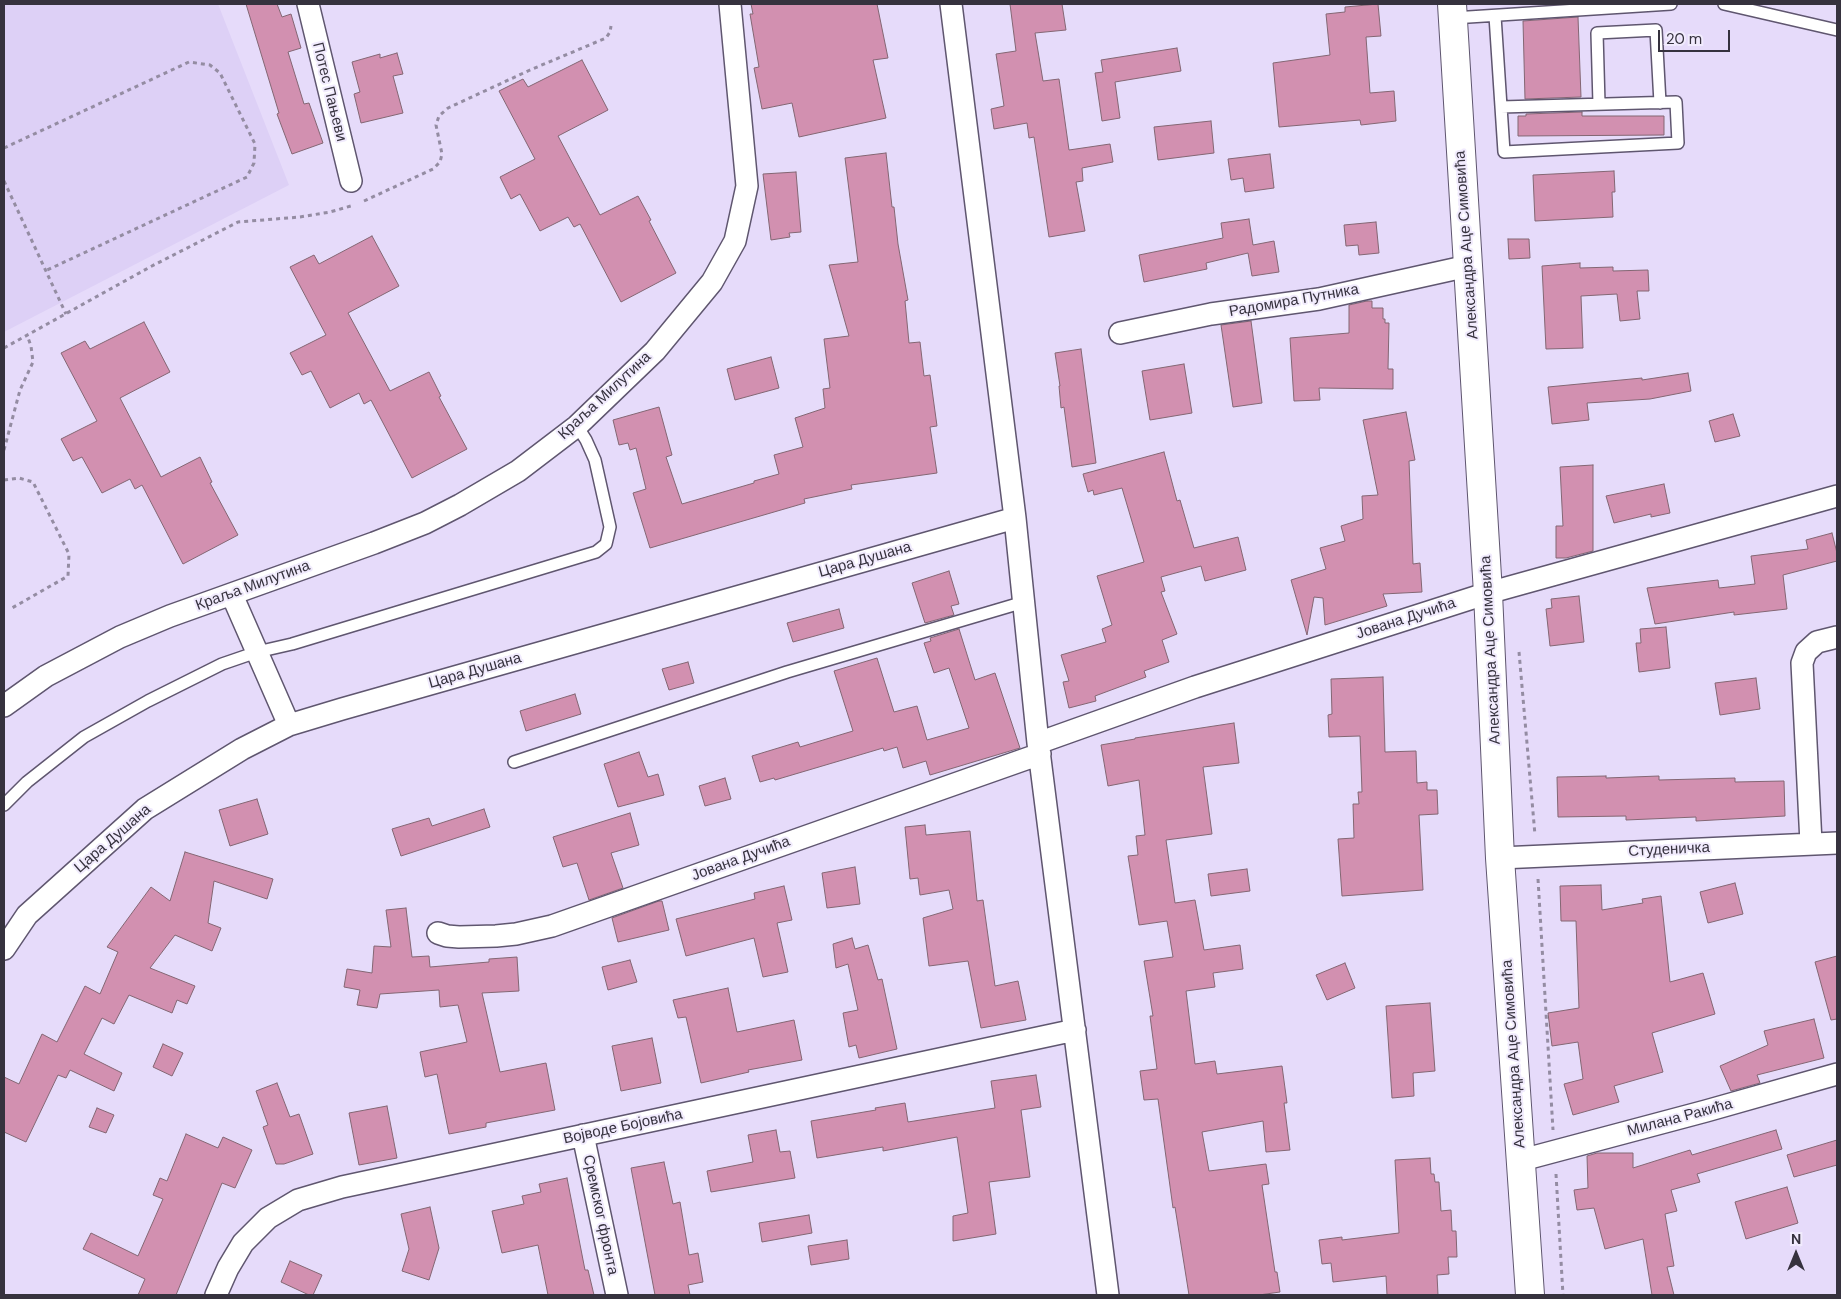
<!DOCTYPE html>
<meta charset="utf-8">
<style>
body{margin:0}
#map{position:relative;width:1841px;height:1299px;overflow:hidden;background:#e6dbfa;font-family:"DM Sans",sans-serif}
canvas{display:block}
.frame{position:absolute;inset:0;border:5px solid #36323e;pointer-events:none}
.north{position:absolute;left:1771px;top:1229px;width:50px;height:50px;-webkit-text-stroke:4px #f1ebfd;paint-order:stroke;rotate:0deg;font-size:14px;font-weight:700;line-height:20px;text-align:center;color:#36323e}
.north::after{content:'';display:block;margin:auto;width:18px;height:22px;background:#36323e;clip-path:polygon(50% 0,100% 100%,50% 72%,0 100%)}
.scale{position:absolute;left:1658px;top:30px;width:72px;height:22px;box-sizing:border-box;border:2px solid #36323e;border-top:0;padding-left:6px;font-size:15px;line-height:18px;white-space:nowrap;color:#36323e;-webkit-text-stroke:4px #f1ebfd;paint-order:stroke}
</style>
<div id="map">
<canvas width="1841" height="1299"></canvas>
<div class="frame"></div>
<div class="north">N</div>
<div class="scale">20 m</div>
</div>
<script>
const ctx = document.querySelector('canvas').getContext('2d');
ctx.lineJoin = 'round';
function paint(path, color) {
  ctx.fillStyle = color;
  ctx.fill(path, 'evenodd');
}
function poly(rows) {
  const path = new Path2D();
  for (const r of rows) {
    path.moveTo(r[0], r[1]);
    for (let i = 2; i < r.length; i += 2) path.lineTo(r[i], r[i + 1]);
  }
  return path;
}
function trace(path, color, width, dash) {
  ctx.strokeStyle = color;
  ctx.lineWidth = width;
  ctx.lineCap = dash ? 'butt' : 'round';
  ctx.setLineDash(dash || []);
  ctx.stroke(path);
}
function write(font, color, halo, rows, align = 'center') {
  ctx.font = font + ' "DM Sans",sans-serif';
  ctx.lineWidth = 4;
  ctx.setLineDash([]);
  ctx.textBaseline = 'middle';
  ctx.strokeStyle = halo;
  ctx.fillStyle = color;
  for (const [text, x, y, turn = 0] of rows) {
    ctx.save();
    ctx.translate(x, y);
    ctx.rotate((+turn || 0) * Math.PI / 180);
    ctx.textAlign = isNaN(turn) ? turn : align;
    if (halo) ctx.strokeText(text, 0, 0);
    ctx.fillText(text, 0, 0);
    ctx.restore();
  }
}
paint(poly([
 [4,4,218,4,289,185,4,332]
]), '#ddd0f6');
const building = poly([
 [246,4,277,4,282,17,291,14,301,48,288,52,304,104,309,103,323,143,292,154,277,114,279,113,246,4],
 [751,4,877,4,888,58,873,60,886,118,799,137,792,103,762,109,754,68,759,67,750,14,753,14,751,4],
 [1010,4,1062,4,1066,30,1035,33,1043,81,1059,79,1069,150,1110,144,1113,162,1082,168,1083,181,1076,182,1085,231,1049,237,1034,137,1029,138,1027,123,994,129,991,109,1004,106,996,54,1016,51,1010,4],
 [1378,4,1381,36,1366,37,1370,93,1394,91,1396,121,1361,125,1360,120,1279,127,1273,63,1330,55,1326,14,1345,12,1345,7,1378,4],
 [1578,17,1581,97,1525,99,1523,21,1578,17],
 [1177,48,1181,71,1115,82,1120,118,1102,121,1095,73,1103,72,1101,60,1177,48],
 [397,53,403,74,393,76,403,113,361,123,354,94,360,92,352,62,380,54,380,58,397,53],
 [582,60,608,110,558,136,600,215,638,196,651,220,649,221,676,273,621,302,580,224,574,227,568,217,540,231,520,194,511,199,500,177,535,159,499,91,523,79,528,87,582,60],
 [1582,112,1582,116,1664,116,1664,135,1518,136,1518,116,1526,116,1526,114,1582,112],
 [1211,121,1214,153,1158,160,1154,127,1211,121],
 [886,153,892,207,894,207,898,244,908,300,905,301,909,343,920,342,924,376,930,375,937,426,930,427,937,473,851,485,852,489,804,499,805,503,650,548,633,493,646,489,636,448,630,450,628,443,619,445,613,420,659,407,672,455,666,457,682,504,754,483,754,481,779,474,774,455,803,447,795,418,825,408,823,389,830,388,824,339,849,336,829,265,858,262,845,158,886,153],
 [1270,154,1274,188,1245,192,1243,178,1231,180,1228,159,1270,154],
 [1614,171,1615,192,1612,192,1613,217,1535,221,1533,175,1614,171],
 [796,172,801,232,789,233,790,237,771,240,763,174,796,172],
 [1249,219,1253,245,1274,241,1279,272,1252,276,1248,253,1206,263,1207,269,1144,282,1139,255,1223,238,1221,223,1249,219],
 [1376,222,1379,253,1359,255,1358,245,1346,246,1344,225,1376,222],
 [372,236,399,286,348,313,390,391,429,372,441,396,439,397,467,449,412,478,371,400,364,404,359,393,330,408,311,371,302,375,290,353,326,335,290,267,314,255,319,264,372,236],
 [1508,239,1529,239,1530,258,1509,259,1508,239],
 [1580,263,1580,268,1613,267,1613,271,1648,270,1649,291,1637,291,1640,319,1620,321,1617,294,1581,296,1583,348,1546,349,1542,266,1580,263],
 [1367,301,1372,301,1372,308,1383,308,1383,319,1385,319,1385,323,1389,323,1388,369,1393,369,1393,389,1319,388,1320,400,1294,401,1290,338,1349,333,1349,305,1367,301],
 [1251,321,1262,403,1233,407,1221,325,1251,321],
 [144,322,170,372,120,398,161,477,200,457,212,482,210,483,238,535,183,564,142,485,135,489,130,479,102,493,82,457,73,461,61,439,97,421,61,353,85,341,90,349,144,322],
 [1081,349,1096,463,1072,467,1064,407,1061,408,1059,386,1060,386,1055,353,1081,349],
 [771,357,779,388,735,400,727,369,771,357],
 [1184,364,1192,413,1150,420,1142,371,1184,364],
 [1688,373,1691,391,1650,399,1587,403,1589,420,1552,424,1548,387,1642,378,1642,380,1688,373],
 [1406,412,1415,460,1409,461,1413,564,1420,563,1422,592,1383,594,1387,606,1325,625,1323,598,1314,597,1307,635,1291,580,1326,569,1320,548,1345,541,1341,526,1363,519,1362,496,1378,495,1363,420,1406,412],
 [1733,414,1740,436,1715,442,1709,421,1733,414],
 [1164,452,1177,501,1180,500,1194,548,1238,537,1246,570,1205,581,1201,566,1161,577,1165,591,1161,592,1177,634,1162,640,1169,662,1144,671,1146,677,1095,696,1096,701,1069,708,1063,682,1069,681,1061,655,1106,642,1102,629,1112,625,1097,576,1144,562,1122,488,1094,495,1093,490,1088,492,1083,474,1164,452],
 [1593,465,1593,551,1566,558,1556,558,1556,526,1563,526,1560,467,1593,465],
 [1664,484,1670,513,1651,517,1651,514,1614,523,1606,496,1664,484],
 [1832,533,1837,553,1837,561,1783,575,1787,609,1734,615,1734,612,1655,624,1647,588,1718,580,1719,588,1755,584,1751,556,1808,549,1806,540,1832,533],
 [949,571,959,604,951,606,954,615,925,623,912,583,949,571],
 [1579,596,1584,642,1550,646,1546,609,1552,608,1551,599,1579,596],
 [839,609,844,628,793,642,787,623,839,609],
 [1666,627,1670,668,1639,672,1636,643,1641,643,1640,629,1666,627],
 [959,629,975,680,995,673,1020,748,930,775,926,761,903,768,897,747,884,751,883,748,775,780,774,778,760,782,752,756,798,742,800,747,853,731,834,671,877,658,894,712,917,706,927,740,969,728,949,668,934,673,924,643,931,641,930,638,959,629],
 [688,662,694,683,669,690,662,669,688,662],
 [1383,677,1385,752,1416,751,1417,783,1427,782,1427,790,1437,790,1438,814,1419,815,1423,890,1342,896,1338,839,1354,838,1353,804,1359,804,1358,792,1362,792,1360,736,1329,737,1328,715,1332,714,1331,679,1383,677],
 [1756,678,1760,709,1720,715,1715,683,1756,678],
 [575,694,581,714,526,731,520,711,575,694],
 [1234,723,1239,763,1203,767,1212,834,1166,840,1175,903,1195,900,1204,950,1240,945,1243,969,1213,973,1215,987,1186,991,1195,1064,1215,1061,1217,1074,1282,1066,1287,1103,1284,1103,1290,1150,1266,1152,1263,1121,1202,1132,1209,1171,1266,1164,1269,1184,1262,1185,1275,1272,1277,1272,1280,1292,1259,1295,1189,1295,1175,1207,1173,1208,1158,1099,1144,1100,1140,1071,1157,1069,1150,1016,1153,1016,1144,961,1173,957,1167,921,1139,925,1128,856,1138,855,1136,836,1145,835,1139,780,1108,786,1101,745,1135,739,1135,738,1234,723],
 [639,752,648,777,658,774,664,795,618,807,604,764,639,752],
 [1606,776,1606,778,1659,776,1659,780,1735,778,1735,782,1784,781,1785,816,1696,821,1696,817,1626,820,1626,816,1558,817,1557,777,1606,776],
 [725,778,731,799,705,806,699,786,725,778],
 [257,799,268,834,230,846,219,810,257,799],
 [484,809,490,827,401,856,392,829,429,818,432,826,484,809],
 [630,813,639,845,611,853,623,888,589,900,577,863,563,867,553,837,630,813],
 [925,825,926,835,970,831,977,901,983,900,995,986,1018,981,1026,1020,981,1028,968,961,929,966,923,918,953,909,949,890,920,895,918,878,910,879,905,827,925,825],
 [185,852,273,879,267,899,214,881,208,923,221,928,212,951,175,935,150,968,195,986,187,1004,177,1000,172,1013,129,995,114,1024,102,1018,84,1054,122,1073,114,1091,70,1070,66,1078,58,1075,26,1142,4,1132,4,1077,19,1084,42,1034,57,1042,85,986,100,994,118,952,107,947,151,887,170,901,185,852],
 [855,867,860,904,827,908,822,873,855,867],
 [1247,869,1250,891,1211,896,1208,874,1247,869],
 [1735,883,1743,914,1708,923,1700,892,1735,883],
 [1601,885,1602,910,1643,903,1642,899,1661,896,1670,982,1703,973,1715,1014,1652,1033,1663,1072,1614,1086,1619,1102,1573,1115,1564,1084,1583,1079,1578,1042,1552,1046,1548,1013,1579,1008,1576,921,1561,921,1560,886,1601,885],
 [784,886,792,920,777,923,788,972,763,977,754,938,686,956,676,919,755,899,754,893,784,886],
 [659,901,662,901,669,930,618,942,612,918,659,901],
 [406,908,412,957,429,956,430,967,489,962,489,959,517,957,519,991,482,993,500,1072,546,1063,555,1110,486,1123,486,1127,449,1134,437,1074,425,1077,420,1052,467,1042,458,1005,440,1007,439,990,380,994,377,1008,357,1005,360,990,344,987,347,969,372,973,374,946,391,947,386,910,406,908],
 [852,938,855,949,868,945,878,980,882,979,897,1049,859,1058,856,1045,849,1047,843,1013,858,1010,848,964,836,968,833,944,852,938],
 [1837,956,1837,1019,1831,1020,1815,962,1837,956],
 [630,960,637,982,608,990,602,967,630,960],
 [1345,963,1355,988,1327,1000,1316,975,1345,963],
 [728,988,737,1032,794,1020,802,1060,748,1070,749,1072,701,1083,686,1017,678,1018,673,1000,728,988],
 [1430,1003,1435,1071,1413,1073,1414,1096,1392,1098,1386,1006,1430,1003],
 [1814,1019,1824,1058,1757,1075,1760,1083,1731,1091,1720,1066,1768,1045,1764,1031,1814,1019],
 [652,1038,661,1083,621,1091,612,1046,652,1038],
 [163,1044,183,1053,172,1076,153,1067,163,1044],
 [1036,1075,1041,1107,1021,1110,1030,1177,989,1182,996,1234,953,1241,953,1216,968,1213,957,1137,883,1151,883,1147,817,1158,811,1121,876,1110,875,1108,905,1103,908,1122,995,1108,991,1081,1036,1075],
 [277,1083,290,1117,299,1114,313,1154,284,1164,276,1164,263,1127,268,1125,256,1091,277,1083],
 [387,1106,397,1158,359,1165,349,1113,387,1106],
 [97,1108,114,1115,106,1133,89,1127,97,1108],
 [776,1130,780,1152,790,1151,795,1178,711,1192,707,1171,753,1162,748,1135,776,1130],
 [1776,1130,1782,1149,1697,1174,1700,1182,1671,1190,1677,1211,1665,1214,1674,1266,1667,1267,1674,1295,1652,1295,1643,1239,1605,1249,1594,1208,1577,1210,1574,1190,1588,1188,1587,1156,1597,1153,1633,1153,1633,1168,1690,1150,1692,1155,1776,1130],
 [186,1134,218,1148,223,1137,252,1150,235,1188,222,1183,176,1295,138,1295,145,1279,83,1249,91,1233,138,1256,163,1199,153,1195,160,1178,167,1181,186,1134],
 [1837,1140,1837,1165,1794,1177,1787,1155,1837,1140],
 [1430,1158,1431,1174,1434,1174,1435,1182,1439,1182,1441,1211,1451,1210,1452,1231,1456,1231,1457,1257,1448,1257,1449,1274,1437,1275,1438,1295,1387,1295,1386,1276,1333,1282,1331,1263,1322,1264,1319,1240,1342,1237,1342,1240,1399,1233,1395,1160,1430,1158],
 [664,1162,673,1204,680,1202,689,1255,698,1253,703,1282,688,1285,690,1295,655,1295,631,1168,664,1162],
 [567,1178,585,1270,588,1270,594,1295,548,1295,538,1245,502,1253,492,1211,524,1204,522,1196,541,1192,539,1184,567,1178],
 [1787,1187,1798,1223,1746,1239,1735,1202,1787,1187],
 [430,1207,439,1248,429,1280,402,1271,409,1249,401,1214,430,1207],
 [809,1215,812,1233,762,1242,759,1223,809,1215],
 [847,1240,849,1259,811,1265,808,1246,847,1240],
 [290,1261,322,1275,313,1295,309,1295,281,1282,290,1261]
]);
paint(building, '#d290b0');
trace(building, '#836673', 1);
const lane = poly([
 [1724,4,1837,30],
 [1495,16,1504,152,1678,143,1676,102,1501,107],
 [1453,18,1671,4],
 [1599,104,1597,33,1656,30,1660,103],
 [514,762,787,672,1024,602],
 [4,805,27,782,84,737,148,701,222,664,257,652,292,644,596,552,606,544,610,527,595,460,586,440,577,426]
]);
const street = poly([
 [308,4,351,181],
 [951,4,1015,518,1038,743,1108,1295],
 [1120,333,1211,314,1319,299,1468,266],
 [232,595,289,725],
 [4,706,46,676,120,637,170,616,374,543,425,523,460,505,518,471,577,426,655,351,712,282,735,241,747,186,730,4],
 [1038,743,1195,687,1488,593,1837,496],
 [1811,843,1802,663,1806,652,1817,642,1837,637],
 [1500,858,1837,843],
 [438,933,447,936,459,937,496,936,516,934,552,926,1040,754],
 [4,949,27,915,145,809,242,749,289,725,342,709,1015,518],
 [583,1135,617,1295],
 [1522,1160,1706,1111,1837,1074],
 [216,1295,228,1268,243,1243,268,1218,298,1200,342,1187,1075,1030]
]);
const secondary = poly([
 [1452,4,1488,593,1500,858,1530,1295]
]);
trace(lane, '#5f566f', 14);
trace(street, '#5f566f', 24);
trace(secondary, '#5f566f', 30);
trace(poly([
 [4,148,189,62,210,65,220,73,255,144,254,163,247,177,45,271],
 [4,181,66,314],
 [364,201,433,169,440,162,442,154,436,125,439,116,448,108,530,70,606,38,610,32,611,26],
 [4,348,150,267,238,222,300,217,330,212,354,205],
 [4,450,20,390,33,362,31,346,27,335],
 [4,480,19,478,33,482,69,554,68,576,12,608],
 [1519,652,1535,835],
 [1538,879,1553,1130],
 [1556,1174,1563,1295]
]), '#948ca2', 3, [4, 4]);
trace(lane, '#fff', 11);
trace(street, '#fff', 21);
trace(secondary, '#fff', 28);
write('15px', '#36323e', '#f1ebfd', [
 ["Потес Пањеви",329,92,76],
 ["Александра Аце Симовића",1467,245,-94],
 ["Радомира Путника",1294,301,-10],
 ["Краља Милутина",605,396,-43],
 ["Цара Душана",865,560,-16],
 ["Краља Милутина",253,586,-20],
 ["Јована Дучића",1406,619,-18],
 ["Александра Аце Симовића",1491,650,-93],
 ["Цара Душана",475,671,-16],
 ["Цара Душана",113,839,-41],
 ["Студеничка",1669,850,-3],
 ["Јована Дучића",741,859,-20],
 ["Александра Аце Симовића",1514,1054,-94],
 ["Милана Ракића",1680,1118,-15],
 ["Војводе Бојовића",623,1127,-12],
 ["Сремског фронта",600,1215,78]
]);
</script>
